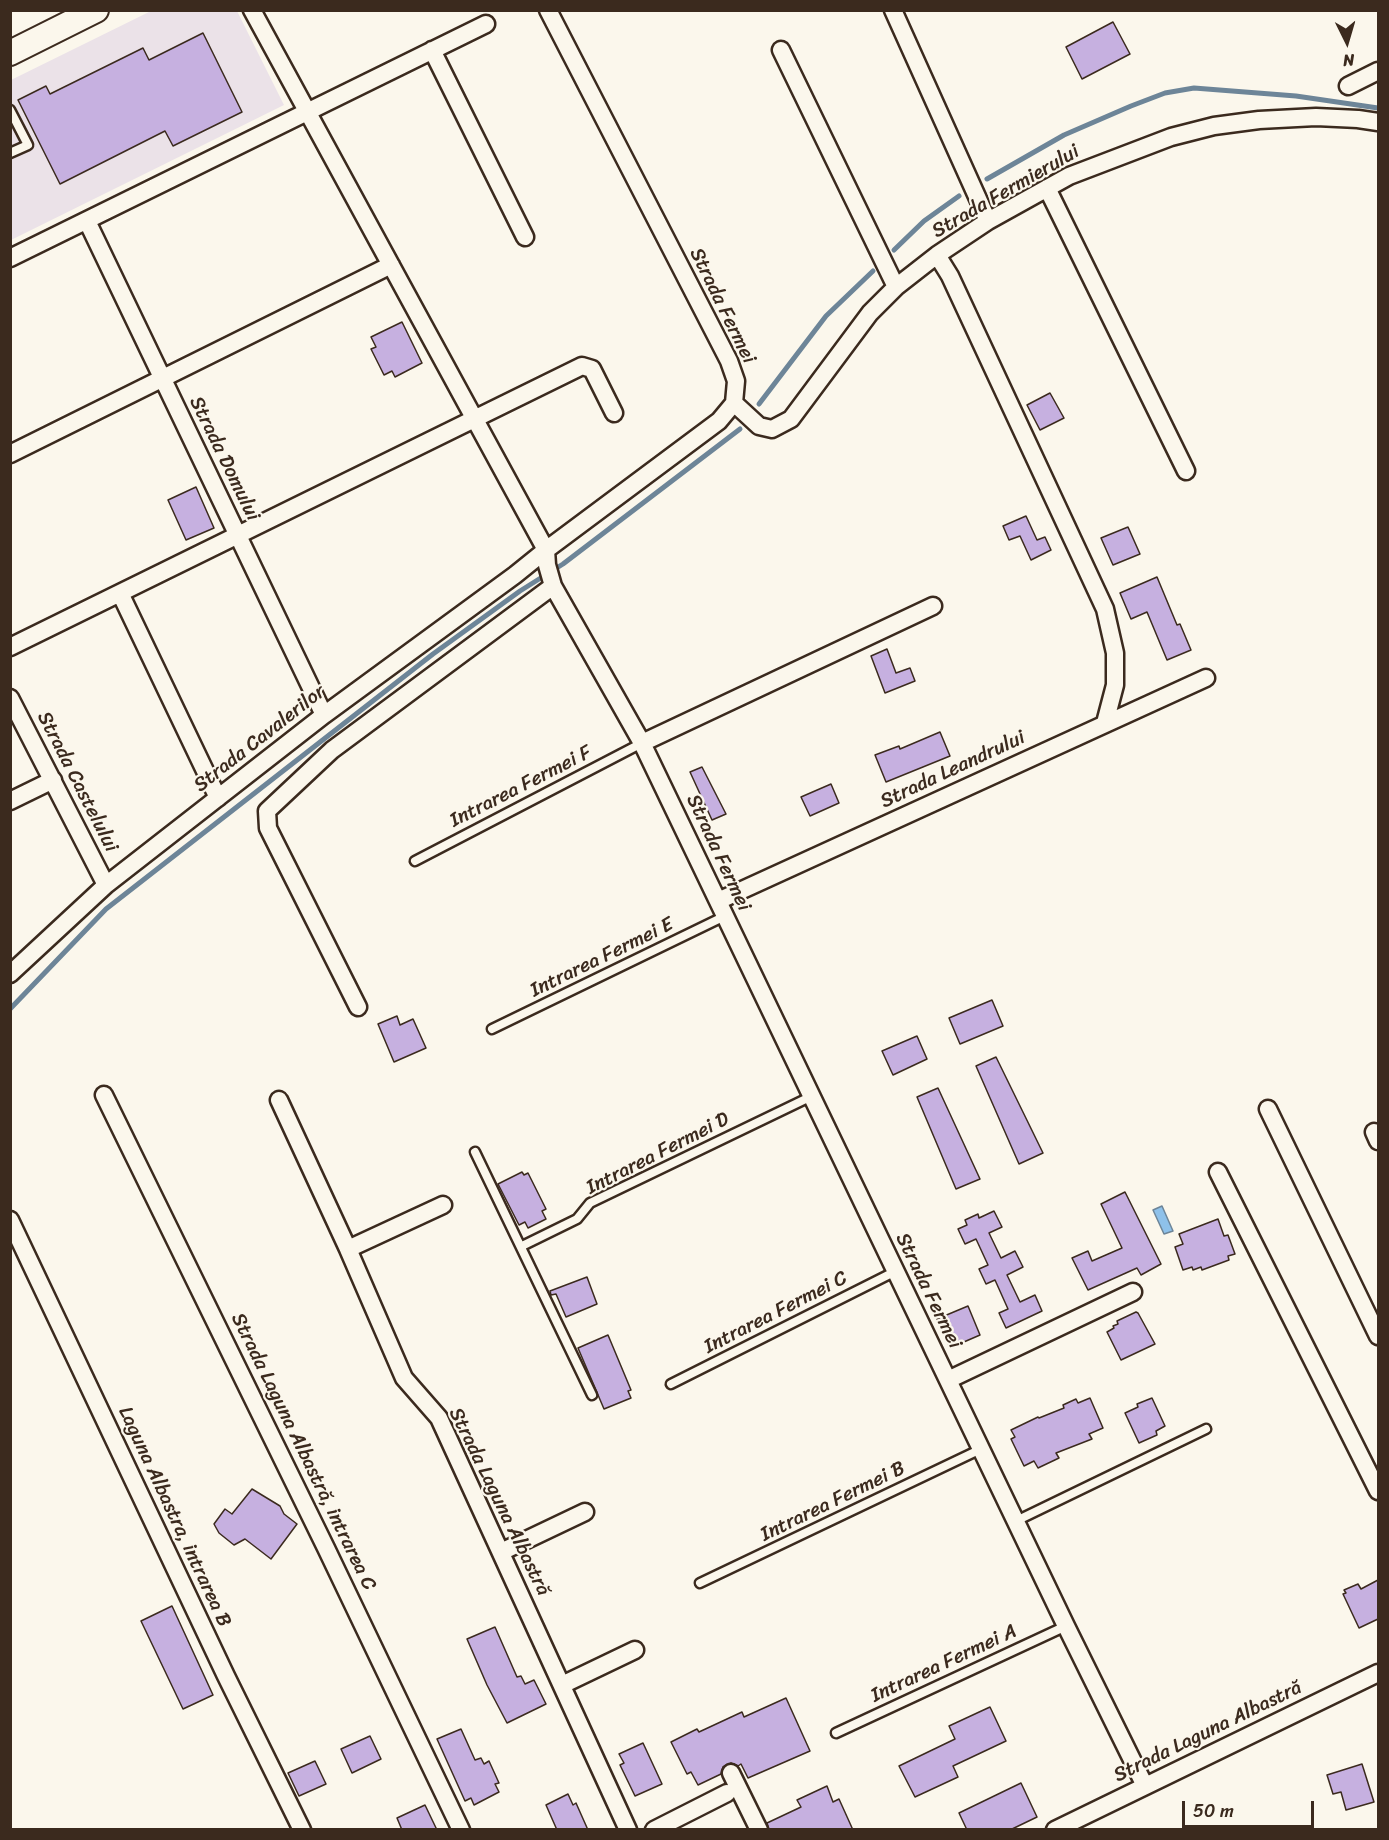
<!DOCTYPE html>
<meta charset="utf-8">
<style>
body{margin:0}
#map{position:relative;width:1389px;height:1840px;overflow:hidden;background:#fbf7ec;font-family:Sriracha,sans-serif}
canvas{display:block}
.frame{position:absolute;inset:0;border:12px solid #3b2a1e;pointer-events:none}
.north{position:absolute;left:1317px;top:12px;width:60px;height:60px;-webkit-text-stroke:4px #fbf7ec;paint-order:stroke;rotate:175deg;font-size:16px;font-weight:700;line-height:24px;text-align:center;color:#3b2a1e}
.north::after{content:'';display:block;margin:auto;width:21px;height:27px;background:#3b2a1e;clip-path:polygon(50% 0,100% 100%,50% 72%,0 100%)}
.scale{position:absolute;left:1182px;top:1801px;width:132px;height:27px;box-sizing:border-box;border:3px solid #3b2a1e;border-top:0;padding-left:8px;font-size:18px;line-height:21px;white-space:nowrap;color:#3b2a1e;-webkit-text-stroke:4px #fbf7ec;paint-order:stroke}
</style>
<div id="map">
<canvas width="1389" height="1840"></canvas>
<div class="frame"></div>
<div class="north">N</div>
<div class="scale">50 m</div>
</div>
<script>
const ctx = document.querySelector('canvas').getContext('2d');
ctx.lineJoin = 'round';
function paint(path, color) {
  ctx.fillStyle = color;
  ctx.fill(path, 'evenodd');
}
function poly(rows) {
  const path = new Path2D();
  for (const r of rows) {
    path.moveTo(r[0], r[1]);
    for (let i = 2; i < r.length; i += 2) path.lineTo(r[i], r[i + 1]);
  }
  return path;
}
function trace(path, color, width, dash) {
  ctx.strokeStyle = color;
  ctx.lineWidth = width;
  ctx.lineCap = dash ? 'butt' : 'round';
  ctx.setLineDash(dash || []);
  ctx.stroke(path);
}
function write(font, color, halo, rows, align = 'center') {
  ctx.font = font + ' Sriracha,sans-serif';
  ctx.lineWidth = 4.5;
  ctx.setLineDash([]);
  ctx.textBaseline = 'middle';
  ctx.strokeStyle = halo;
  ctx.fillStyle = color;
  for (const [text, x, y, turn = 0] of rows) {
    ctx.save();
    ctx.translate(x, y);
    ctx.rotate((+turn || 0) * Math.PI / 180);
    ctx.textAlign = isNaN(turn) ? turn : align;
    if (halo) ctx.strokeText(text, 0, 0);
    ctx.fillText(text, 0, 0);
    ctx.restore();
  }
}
paint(poly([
 [151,11,237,11,284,105,11,240,11,80]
]), '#ebe2e8');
const water = poly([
 [1162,1206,1173,1231,1164,1234,1153,1210,1162,1206]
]);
paint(water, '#8ec1ea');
trace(water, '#6d8598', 1.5);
trace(poly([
 [987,179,1064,135,1131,106,1165,93,1194,88,1296,96,1378,108],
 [894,250,924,221,959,196],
 [759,404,826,316,873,271],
 [10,1009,106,909,433,654,520,591,563,564,740,429]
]), '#6d8598', 5);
const building = poly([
 [1113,22,1130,54,1082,79,1066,47,1113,22],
 [203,33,242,112,173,146,165,131,60,184,18,100,46,86,50,94,143,48,149,60,203,33],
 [402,322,422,363,395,377,392,371,384,375,371,349,376,347,371,337,402,322],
 [1050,393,1064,418,1040,430,1027,405,1050,393],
 [196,487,214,528,186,540,168,500,196,487],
 [1026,516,1037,540,1045,537,1051,550,1031,560,1020,536,1009,540,1003,526,1026,516],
 [1128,527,1140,554,1113,565,1101,538,1128,527],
 [1157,577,1177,625,1180,624,1191,650,1167,660,1147,612,1131,619,1120,593,1157,577],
 [887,649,896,673,910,668,915,681,885,693,871,656,887,649],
 [940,732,950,756,886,782,875,755,899,746,900,749,940,732],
 [702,767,726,814,712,820,690,772,702,767],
 [831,784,839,803,810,816,801,797,831,784],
 [992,1000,1003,1026,960,1044,949,1018,992,1000],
 [397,1016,400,1025,413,1019,426,1048,394,1062,378,1024,397,1016],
 [917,1036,927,1059,893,1075,882,1051,917,1036],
 [996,1057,1043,1153,1019,1164,976,1066,996,1057],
 [938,1088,980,1179,956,1189,917,1097,938,1088],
 [522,1172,524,1175,528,1173,546,1209,542,1211,546,1219,528,1228,525,1222,519,1225,498,1184,522,1172],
 [1125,1192,1161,1264,1141,1275,1137,1268,1088,1290,1072,1258,1088,1251,1092,1261,1122,1248,1101,1204,1125,1192],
 [994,1211,1002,1227,989,1233,1001,1258,1015,1251,1023,1267,1007,1275,1020,1302,1035,1295,1042,1311,1006,1328,999,1313,1008,1309,995,1280,986,1284,979,1269,988,1265,976,1239,965,1244,958,1229,967,1225,965,1220,978,1214,979,1218,994,1211],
 [1218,1219,1224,1236,1228,1235,1235,1254,1228,1256,1229,1260,1202,1270,1201,1267,1193,1270,1192,1267,1183,1270,1175,1247,1183,1244,1179,1234,1218,1219],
 [587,1277,597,1304,566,1317,556,1294,551,1295,550,1291,587,1277],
 [968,1306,980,1335,950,1348,937,1319,968,1306],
 [1136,1312,1138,1313,1155,1344,1121,1360,1107,1332,1114,1328,1113,1326,1118,1324,1117,1321,1136,1312],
 [608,1335,631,1390,628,1391,631,1398,604,1409,578,1348,608,1335],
 [1090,1398,1103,1428,1089,1434,1092,1439,1056,1453,1059,1458,1038,1468,1034,1461,1024,1466,1011,1439,1015,1437,1011,1430,1038,1417,1039,1418,1064,1408,1063,1405,1076,1399,1078,1403,1090,1398],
 [1152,1398,1165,1426,1156,1431,1157,1435,1139,1443,1125,1413,1138,1407,1137,1404,1152,1398],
 [252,1489,280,1506,284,1514,297,1524,271,1559,245,1539,234,1545,219,1533,214,1524,225,1509,232,1514,252,1489],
 [1378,1580,1378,1619,1359,1628,1343,1594,1346,1593,1344,1590,1358,1584,1361,1589,1378,1580],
 [172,1606,213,1695,183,1709,141,1621,172,1606],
 [495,1627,517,1677,521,1676,525,1684,534,1680,546,1704,507,1723,487,1685,467,1639,495,1627],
 [786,1698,810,1751,748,1778,741,1764,738,1766,731,1763,723,1767,721,1774,698,1785,691,1772,687,1774,671,1742,697,1729,699,1732,742,1712,744,1717,786,1698],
 [990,1707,1006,1741,953,1766,958,1777,915,1797,899,1766,955,1739,949,1726,990,1707],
 [461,1729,475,1760,481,1758,484,1764,489,1761,499,1783,495,1784,499,1792,474,1805,471,1798,465,1801,437,1739,461,1729],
 [370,1736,381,1759,352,1773,341,1749,370,1736],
 [643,1743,662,1784,635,1796,620,1765,624,1763,619,1754,643,1743],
 [315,1761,326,1784,299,1796,288,1773,315,1761],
 [1362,1764,1374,1802,1346,1810,1341,1792,1333,1794,1327,1775,1362,1764],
 [1021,1783,1037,1817,1010,1830,967,1830,959,1813,1021,1783],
 [827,1786,833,1802,839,1799,853,1830,769,1830,767,1823,801,1807,797,1800,827,1786],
 [568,1794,573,1805,576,1803,588,1830,557,1830,546,1805,568,1794],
 [425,1805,437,1830,402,1830,397,1818,425,1805]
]);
paint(building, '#c6b0e0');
trace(building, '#3b2a1e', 1.5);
const lane = poly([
 [10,110,28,145,10,153],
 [415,861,642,743],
 [492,1029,725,916],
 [475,1152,592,1395],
 [522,1246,577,1219,590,1203,812,1096],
 [671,1384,896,1271],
 [1016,1521,1206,1429],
 [700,1583,981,1449],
 [836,1733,1066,1626]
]);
const street = poly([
 [548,10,729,361,736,381,734,403,719,421,546,550,547,565,553,586,642,743,1066,1626,1145,1786],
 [893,10,988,221],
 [432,50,525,237],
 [781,50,896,287],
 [1348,86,1378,71],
 [1047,188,1186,471],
 [87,221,324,715],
 [937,255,950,276,1105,609,1115,653,1115,685,1105,723],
 [10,258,486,24],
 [734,403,759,426,772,429,791,419,870,313,896,287,937,255,988,221,1069,176,1171,137,1214,126,1259,120,1316,117,1358,119,1378,122],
 [10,454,391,265],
 [120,593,218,798],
 [10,647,582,366,592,369,614,413],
 [10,698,106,885],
 [642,743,933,606],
 [10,801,53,780],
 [718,901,1206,678],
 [10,974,106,885,324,715,515,575,546,550,252,10],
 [358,1007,268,828,267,811,332,750,553,586],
 [104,1095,326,1548,461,1830],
 [279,1100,348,1249,404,1378,439,1418,628,1830],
 [1268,1109,1378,1336],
 [1374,1132,1378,1141],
 [1218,1172,1378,1491],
 [10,1220,226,1676,302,1830],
 [348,1249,443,1205],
 [948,1380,1133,1292],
 [501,1552,585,1512],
 [562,1685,635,1650],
 [731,1773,759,1830],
 [654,1830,727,1793],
 [1055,1830,1378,1673]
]);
const secondary = poly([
 [10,53,96,10]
]);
trace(lane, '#3b2a1e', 13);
trace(street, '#3b2a1e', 21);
trace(secondary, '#3b2a1e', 28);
trace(lane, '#fbf7ec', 8);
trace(street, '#fbf7ec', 16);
trace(secondary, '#fbf7ec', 24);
write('20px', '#3b2a1e', '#fbf7ec', [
 ["Strada Fermierului",1006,192,-30],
 ["Strada Fermei",722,306,64],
 ["Strada Domului",224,459,64],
 ["Strada Cavalerilor",260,739,-38],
 ["Strada Leandrului",953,770,-25],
 ["Strada Castelului",77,782,63],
 ["Intrarea Fermei F",521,787,-27],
 ["Strada Fermei",718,853,65],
 ["Intrarea Fermei E",602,958,-26],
 ["Intrarea Fermei D",658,1154,-27],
 ["Strada Fermei",928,1291,64],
 ["Intrarea Fermei C",776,1313,-27],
 ["Strada Laguna Albastră, intrarea C",303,1452,64],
 ["Strada Laguna Albastră",499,1502,64],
 ["Intrarea Fermei B",833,1502,-26],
 ["Laguna Albastra, intrarea B",174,1517,65],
 ["Intrarea Fermei A",944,1664,-25],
 ["Strada Laguna Albastră",1208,1732,-26]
]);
</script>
